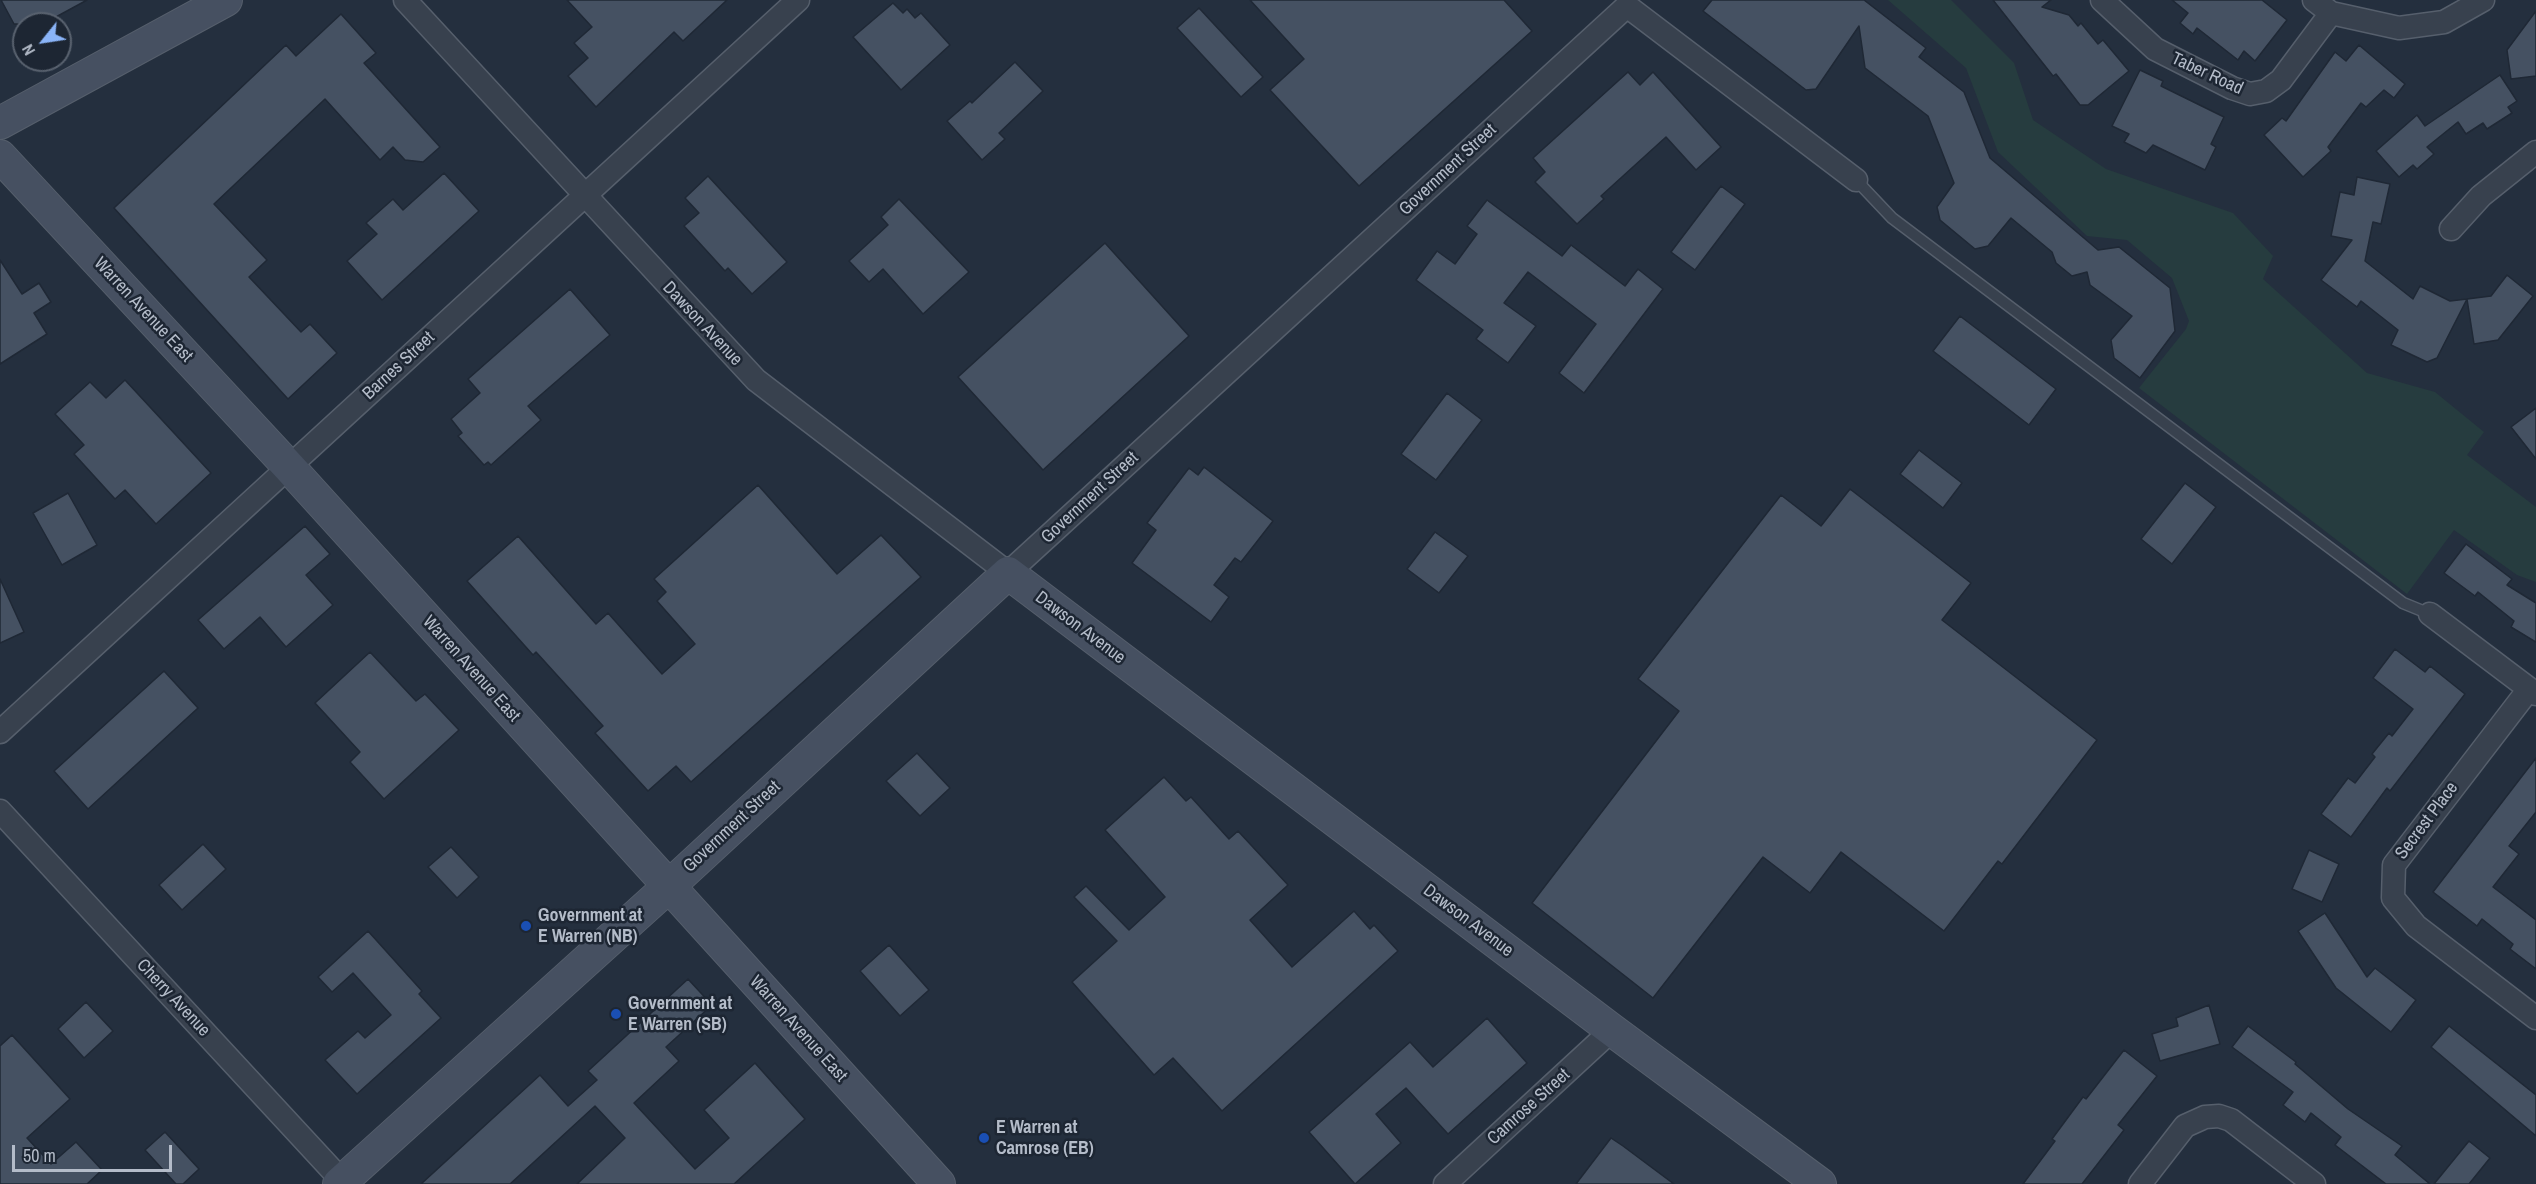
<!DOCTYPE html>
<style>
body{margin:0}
#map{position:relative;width:2536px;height:1184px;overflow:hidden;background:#242f3e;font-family:"Archivo Narrow",sans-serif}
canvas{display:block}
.north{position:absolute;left:12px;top:12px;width:60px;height:60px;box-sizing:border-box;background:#1d2633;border:2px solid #59626f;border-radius:50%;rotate:240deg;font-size:16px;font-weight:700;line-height:24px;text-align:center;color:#b4bcc9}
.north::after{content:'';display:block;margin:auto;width:21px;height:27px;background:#8ab4f8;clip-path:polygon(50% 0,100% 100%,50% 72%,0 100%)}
.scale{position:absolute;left:12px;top:1145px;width:160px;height:27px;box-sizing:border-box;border:3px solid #b4bcc9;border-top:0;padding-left:8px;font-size:18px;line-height:21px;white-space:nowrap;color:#b4bcc9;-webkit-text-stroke:4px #1d2633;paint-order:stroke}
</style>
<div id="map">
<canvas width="2536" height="1184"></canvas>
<div class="north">N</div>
<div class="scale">50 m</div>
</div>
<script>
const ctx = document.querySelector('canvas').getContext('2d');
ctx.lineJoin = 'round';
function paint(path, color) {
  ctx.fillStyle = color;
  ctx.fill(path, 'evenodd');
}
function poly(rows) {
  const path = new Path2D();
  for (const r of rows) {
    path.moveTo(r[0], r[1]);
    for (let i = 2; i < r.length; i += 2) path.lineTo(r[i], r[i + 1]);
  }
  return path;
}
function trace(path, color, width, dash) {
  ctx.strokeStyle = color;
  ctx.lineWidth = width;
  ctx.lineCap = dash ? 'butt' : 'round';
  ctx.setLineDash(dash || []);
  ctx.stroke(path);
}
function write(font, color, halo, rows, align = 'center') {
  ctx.font = font + ' "Archivo Narrow",sans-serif';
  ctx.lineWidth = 5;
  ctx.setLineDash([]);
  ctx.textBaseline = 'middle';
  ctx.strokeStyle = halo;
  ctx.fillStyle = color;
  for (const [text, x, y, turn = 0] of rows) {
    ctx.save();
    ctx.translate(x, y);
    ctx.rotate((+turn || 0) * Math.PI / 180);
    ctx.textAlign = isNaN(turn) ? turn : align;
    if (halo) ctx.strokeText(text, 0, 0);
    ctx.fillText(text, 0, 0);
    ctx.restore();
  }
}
paint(poly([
 [1888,0,1951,0,2014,63,2033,120,2106,169,2233,213,2273,256,2263,279,2367,373,2435,392,2484,432,2467,455,2536,507,2536,582,2517,575,2454,530,2407,594,2139,388,2186,329,2189,321,2172,278,2127,240,2087,236,1998,152,1966,68]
]), '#263c3f');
const building = poly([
 [1,0,87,0,43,24,14,24,1,0],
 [567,0,727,0,683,41,674,32,596,107,568,76,588,58,574,43,592,27,567,0],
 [1250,0,1504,0,1532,31,1359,186,1270,90,1304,59,1250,0],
 [1712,0,1864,0,1926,48,1919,57,1964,92,1990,158,2098,250,2119,247,2170,288,2175,331,2140,378,2114,358,2111,340,2132,316,2090,285,2087,272,2072,276,2056,263,2052,252,2011,218,1988,246,1975,249,1940,220,1937,207,1954,183,1928,116,1865,68,1859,26,1816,89,1806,90,1703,11,1712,0],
 [1993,0,2051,0,2042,7,2069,15,2078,26,2081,23,2098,44,2103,40,2129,71,2088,105,2080,105,2056,74,2053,76,1993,0],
 [2172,0,2262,0,2287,20,2255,61,2244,51,2238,60,2197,28,2193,34,2180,23,2188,13,2172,0],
 [893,3,903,13,907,9,915,18,921,13,950,45,901,90,853,37,893,3],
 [1199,8,1263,77,1241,97,1177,28,1199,8],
 [2536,11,2536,76,2511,79,2507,50,2536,11],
 [341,14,376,53,364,63,440,147,423,162,405,160,393,147,380,160,325,99,214,204,267,260,249,277,301,332,310,324,337,353,288,399,114,208,286,45,296,56,341,14],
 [2359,45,2405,84,2394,98,2384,90,2366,107,2361,103,2328,147,2331,151,2303,177,2264,135,2282,118,2286,121,2335,52,2346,61,2359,45],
 [1015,62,1043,91,999,133,1005,139,982,160,947,121,970,101,972,103,1015,62],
 [2140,70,2163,81,2161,86,2224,117,2211,144,2216,147,2205,170,2153,145,2146,153,2124,142,2129,134,2112,126,2140,70],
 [1628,72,1640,85,1653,72,1721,147,1696,170,1666,137,1601,196,1604,199,1577,224,1535,182,1545,172,1533,158,1628,72],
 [2500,75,2517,101,2508,107,2512,113,2487,129,2483,123,2466,134,2458,122,2427,147,2434,154,2417,169,2413,165,2399,177,2376,151,2417,115,2425,126,2500,75],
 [444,173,479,211,382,300,347,261,377,234,366,223,393,199,403,210,444,173],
 [708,176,787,262,752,294,728,268,725,271,684,226,699,213,685,198,708,176],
 [2357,177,2390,184,2381,224,2373,222,2365,261,2413,299,2420,286,2450,301,2467,299,2437,358,2427,362,2391,345,2398,330,2361,301,2357,307,2321,280,2352,240,2331,236,2340,192,2354,195,2357,177],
 [1721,186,1745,204,1695,270,1671,252,1721,186],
 [899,199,969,272,923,314,883,269,869,282,849,261,888,225,881,217,899,199],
 [1487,200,1562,256,1571,245,1625,286,1638,269,1663,289,1584,393,1559,373,1596,324,1528,272,1504,303,1536,326,1508,363,1476,339,1483,330,1416,280,1437,251,1455,264,1477,234,1467,226,1487,200],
 [1105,243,1189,336,1043,470,958,377,1105,243],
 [0,260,22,294,39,283,51,302,34,313,47,334,0,364,0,260],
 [2507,275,2533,296,2498,340,2474,344,2467,299,2491,296,2507,275],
 [570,289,610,335,528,406,541,420,491,465,488,462,484,465,458,436,462,433,451,419,480,393,468,379,570,289],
 [1960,316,2056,389,2029,425,1933,351,1960,316],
 [125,380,211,473,156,524,125,490,115,499,74,454,84,445,55,414,90,382,106,398,125,380],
 [1447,393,1482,420,1436,480,1401,454,1447,393],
 [2536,408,2536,459,2511,427,2536,408],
 [1919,450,1962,483,1943,508,1900,474,1919,450],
 [1204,467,1273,521,1241,562,1235,558,1214,585,1229,597,1211,622,1132,563,1156,530,1147,523,1189,468,1198,475,1204,467],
 [2185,483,2216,507,2172,564,2141,539,2185,483],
 [758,485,837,574,881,535,921,577,691,782,676,766,648,791,595,733,603,726,536,652,533,655,467,581,518,536,596,624,608,613,662,674,695,644,657,601,666,592,654,579,758,485],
 [1850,489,1971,583,1942,620,2097,740,2002,864,1998,861,1944,931,1841,852,1810,893,1763,857,1653,998,1532,903,1679,711,1638,679,1781,495,1821,526,1850,489],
 [68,493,97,545,62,565,33,513,68,493],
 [305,526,330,554,306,575,333,605,286,647,260,617,224,649,198,620,305,526],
 [1435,532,1468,556,1439,593,1407,569,1435,532],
 [2466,544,2512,579,2507,585,2536,603,2536,642,2511,627,2514,621,2478,592,2475,596,2444,573,2466,544],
 [0,579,24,632,0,643,0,579],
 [2395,649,2425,672,2430,666,2465,694,2390,791,2387,788,2351,837,2321,814,2348,778,2355,783,2375,757,2372,754,2389,733,2392,736,2413,709,2373,678,2395,649],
 [370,652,416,701,425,694,459,730,384,799,350,762,360,752,315,703,370,652],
 [164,671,198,708,88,809,54,771,164,671],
 [917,753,950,788,920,816,886,781,917,753],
 [2536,758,2536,812,2509,846,2519,854,2493,887,2536,920,2536,969,2510,949,2513,944,2482,919,2477,926,2433,892,2536,758],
 [1164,777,1186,801,1191,797,1229,839,1238,831,1288,885,1250,920,1292,967,1354,911,1370,929,1374,925,1398,951,1222,1111,1173,1058,1154,1075,1072,982,1117,941,1074,897,1086,886,1129,930,1165,897,1105,830,1164,777],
 [203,844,226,869,182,910,159,885,203,844],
 [451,847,479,877,457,898,428,867,451,847],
 [2309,850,2339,864,2322,902,2292,889,2309,850],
 [2325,913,2367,977,2375,968,2416,1000,2391,1032,2336,988,2298,931,2325,913],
 [368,931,422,991,419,994,441,1018,357,1094,325,1060,358,1031,365,1038,391,1015,353,973,332,992,318,977,368,931],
 [889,945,929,990,900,1016,860,971,889,945],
 [688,979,712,1005,666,1047,679,1061,634,1103,695,1169,729,1138,704,1110,755,1063,805,1119,734,1184,577,1184,625,1138,595,1106,510,1184,421,1184,540,1075,568,1106,597,1080,588,1071,688,979],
 [86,1002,113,1031,84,1058,58,1029,86,1002],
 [2209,1005,2220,1044,2160,1061,2152,1034,2178,1026,2176,1018,2209,1005],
 [1487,1018,1527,1063,1448,1134,1406,1088,1376,1114,1401,1143,1355,1184,1309,1132,1410,1042,1433,1067,1487,1018],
 [2248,1026,2296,1062,2295,1064,2348,1109,2402,1146,2395,1155,2430,1184,2386,1184,2335,1145,2341,1137,2311,1113,2305,1122,2283,1105,2293,1092,2232,1047,2248,1026],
 [2449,1026,2536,1095,2536,1136,2431,1047,2449,1026],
 [12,1035,70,1099,27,1138,51,1164,76,1142,102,1170,87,1184,0,1184,0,1046,12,1035],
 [2124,1050,2157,1076,2118,1125,2124,1130,2082,1184,2023,1184,2055,1141,2052,1139,2083,1097,2086,1099,2124,1050],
 [165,1132,199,1169,183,1184,176,1184,145,1150,165,1132],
 [1611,1138,1623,1146,1674,1184,1576,1184,1611,1138],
 [2469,1141,2490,1158,2469,1184,2434,1184,2469,1141]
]);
paint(building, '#455162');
trace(building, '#1f2835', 1.5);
const lane = poly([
 [1856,180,1892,218,2403,603,2430,614]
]);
const street = poly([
 [405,0,756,380,1008,573,1627,6,1856,180],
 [2102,0,2155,49,2232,88,2250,94,2266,91,2281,80,2331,13],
 [2314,0,2331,13,2399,28,2444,22,2483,0],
 [2451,229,2481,196,2536,152],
 [2430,614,2536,694],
 [2529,689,2394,865,2393,898,2416,926,2536,1018],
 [0,732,798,0],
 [0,811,345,1184],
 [1445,1184,1612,1030],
 [2140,1184,2185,1126,2205,1117,2219,1116,2231,1120,2314,1184]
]);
const secondary = poly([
 [0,123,226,0],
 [0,156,289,467,939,1184],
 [339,1184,668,887,1008,573,1612,1030,1820,1184]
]);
trace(lane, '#565f6c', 13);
trace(street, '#565f6c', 25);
trace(secondary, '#565f6c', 34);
trace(lane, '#38414e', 10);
trace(street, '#38414e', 22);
trace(secondary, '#465061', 32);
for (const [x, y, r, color] of [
 [526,926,6,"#1a4fb4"],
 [616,1014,6,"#1a4fb4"],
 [984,1138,6,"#1a4fb4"]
]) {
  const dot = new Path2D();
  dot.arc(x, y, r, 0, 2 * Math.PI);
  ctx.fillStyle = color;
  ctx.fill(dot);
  trace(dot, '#1d2633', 2);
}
write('18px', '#b4bcc9', '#1d2633', [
 ["Taber Road",2207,74,25],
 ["Government Street",1448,170,-43],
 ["Warren Avenue East",143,310,47],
 ["Dawson Avenue",702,324,47],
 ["Barnes Street",399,366,-43],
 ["Government Street",1090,498,-43],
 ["Dawson Avenue",1080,628,37],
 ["Warren Avenue East",471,669,48],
 ["Secrest Place",2427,821,-53],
 ["Government Street",732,827,-43],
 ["Dawson Avenue",1468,921,37],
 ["Cherry Avenue",173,998,47],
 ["Warren Avenue East",798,1029,48],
 ["Camrose Street",1529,1107,-42]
]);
write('bold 18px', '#b4bcc9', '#1d2633', [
 ["Government at",538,916],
 ["E Warren (NB)",538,937],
 ["Government at",628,1004],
 ["E Warren (SB)",628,1025],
 ["E Warren at",996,1128],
 ["Camrose (EB)",996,1149]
], 'left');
</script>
